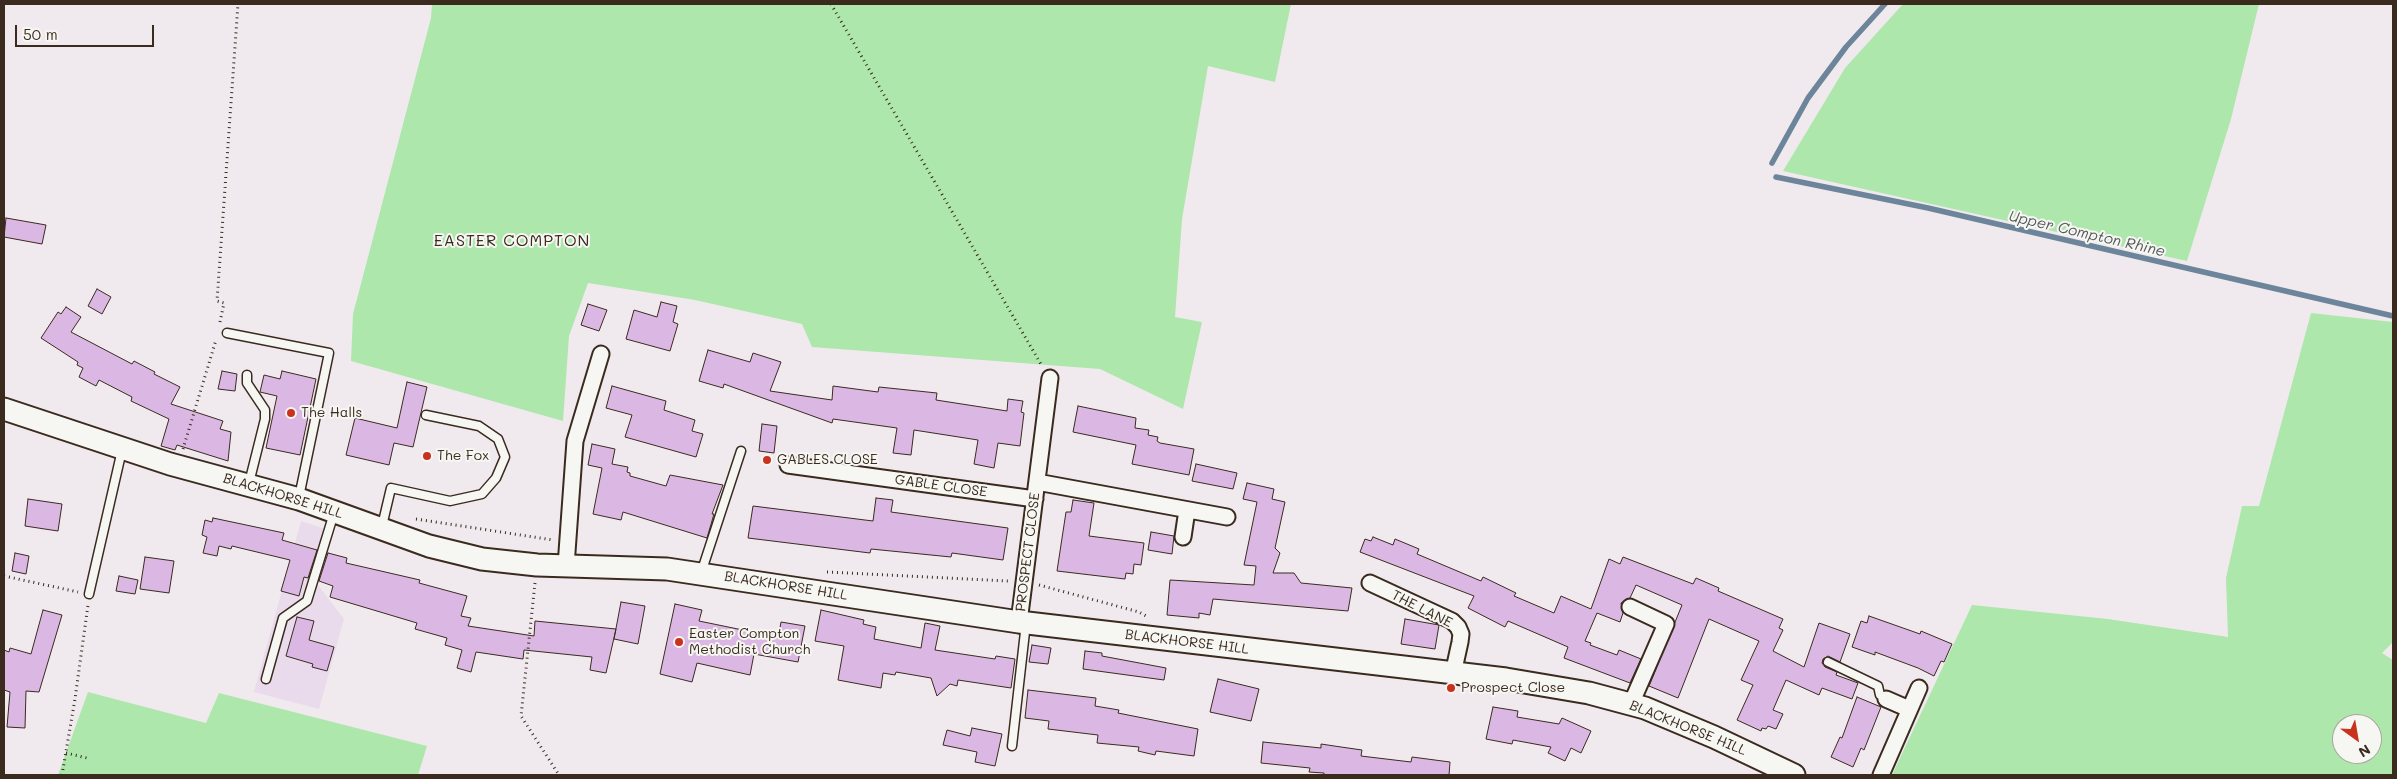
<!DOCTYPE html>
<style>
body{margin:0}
#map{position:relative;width:2397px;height:779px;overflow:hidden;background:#f0eaef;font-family:Mali,sans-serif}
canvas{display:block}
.frame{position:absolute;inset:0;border:5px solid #3b2a1e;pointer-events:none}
.north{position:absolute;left:2332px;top:714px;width:50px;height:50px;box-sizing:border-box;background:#f6f6f2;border:1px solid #aba49d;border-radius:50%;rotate:148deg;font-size:14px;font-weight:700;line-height:20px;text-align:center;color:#3b2a1e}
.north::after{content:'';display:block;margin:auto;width:18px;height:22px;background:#c8321e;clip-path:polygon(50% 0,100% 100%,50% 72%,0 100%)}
.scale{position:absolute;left:15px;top:25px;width:139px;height:22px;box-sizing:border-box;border:2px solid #3b2a1e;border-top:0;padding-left:6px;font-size:15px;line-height:18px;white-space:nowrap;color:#3b2a1e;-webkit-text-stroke:4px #f6f6f2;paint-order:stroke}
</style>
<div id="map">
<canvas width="2397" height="779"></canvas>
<div class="frame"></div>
<div class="north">N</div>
<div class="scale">50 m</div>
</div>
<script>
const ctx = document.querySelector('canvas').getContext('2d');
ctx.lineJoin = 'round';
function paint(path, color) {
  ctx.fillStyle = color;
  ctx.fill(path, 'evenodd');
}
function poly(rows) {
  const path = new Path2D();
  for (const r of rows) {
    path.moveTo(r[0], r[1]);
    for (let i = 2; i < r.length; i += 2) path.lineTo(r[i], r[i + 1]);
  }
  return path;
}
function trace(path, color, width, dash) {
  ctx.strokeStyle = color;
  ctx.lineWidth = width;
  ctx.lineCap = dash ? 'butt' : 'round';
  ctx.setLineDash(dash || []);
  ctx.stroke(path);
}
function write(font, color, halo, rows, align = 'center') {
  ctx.font = font + ' Mali,sans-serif';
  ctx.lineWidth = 4;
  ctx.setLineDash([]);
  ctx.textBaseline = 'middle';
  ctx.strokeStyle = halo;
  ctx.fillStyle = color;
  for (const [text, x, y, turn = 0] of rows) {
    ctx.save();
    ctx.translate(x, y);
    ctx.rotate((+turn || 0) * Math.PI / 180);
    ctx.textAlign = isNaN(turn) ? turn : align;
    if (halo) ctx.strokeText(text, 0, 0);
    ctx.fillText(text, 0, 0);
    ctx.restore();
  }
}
paint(poly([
 [301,521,334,532,318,585,344,619,319,709,254,692]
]), '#e9dbeb');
paint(poly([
 [432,4,1291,4,1275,82,1208,66,1182,219,1175,317,1202,322,1183,409,1100,369,812,347,802,324,695,300,588,283,569,336,563,421,351,361,353,314,431,18],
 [1903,4,2259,4,2231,119,2187,261,1783,171,1845,68],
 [2311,313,2393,322,2393,642,2382,653,2393,660,2393,775,1892,775,1972,605,2108,619,2228,637,2226,578,2242,506,2259,506],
 [2342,724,2372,724,2372,754,2342,754],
 [88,692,206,723,219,693,427,746,418,775,58,775]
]), '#ade7ab');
trace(poly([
 [1772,163,1808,98,1846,47,1885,4],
 [1776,177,1928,208,2393,316]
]), '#6d859a', 5.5);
const building = poly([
 [6,218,46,225,42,244,4,237,6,218],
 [97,289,111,297,102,314,88,306,97,289],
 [661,302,677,306,673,322,678,324,670,351,626,339,634,310,657,317,661,302],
 [588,304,607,310,599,331,581,325,588,304],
 [66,307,81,317,71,332,132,364,134,361,155,372,154,374,180,387,171,404,223,421,220,429,231,432,228,461,177,445,175,450,161,446,169,419,131,401,132,397,99,380,96,386,79,377,83,368,77,365,78,362,41,338,58,312,61,314,66,307],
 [708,350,750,362,753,353,781,362,770,391,832,400,833,386,878,392,879,387,937,393,936,400,1007,411,1008,399,1023,401,1021,412,1024,413,1020,446,998,443,994,468,974,464,978,440,914,430,911,455,893,453,897,428,833,419,832,423,724,384,723,388,699,381,708,350],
 [222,371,237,374,235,391,218,389,222,371],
 [282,371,316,379,300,455,266,448,277,396,260,392,264,375,280,379,282,371],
 [407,382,427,387,413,447,394,443,389,465,346,455,355,418,397,428,407,382],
 [612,386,666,401,664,410,695,420,692,431,703,434,696,457,625,437,632,415,606,408,612,386],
 [1078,406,1136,418,1135,428,1149,430,1148,435,1158,437,1157,441,1160,443,1194,449,1189,475,1132,464,1136,445,1073,432,1078,406],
 [762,424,777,426,774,453,759,451,762,424],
 [592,444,615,449,612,464,628,467,627,472,630,473,630,476,666,486,670,475,723,485,712,514,714,514,707,538,623,512,621,520,593,514,602,468,588,465,592,444],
 [1196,464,1237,473,1233,489,1192,481,1196,464],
 [1247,483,1274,489,1272,499,1285,502,1275,548,1280,553,1273,573,1294,573,1301,583,1352,588,1348,611,1213,599,1210,615,1199,613,1199,618,1167,615,1170,580,1254,585,1256,566,1244,565,1257,502,1243,499,1247,483],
 [876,498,893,500,891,512,1008,528,1003,560,952,553,951,557,871,549,870,553,748,538,753,506,873,521,876,498],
 [28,499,62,504,58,531,25,526,28,499],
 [1073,500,1094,503,1089,536,1144,543,1141,565,1134,564,1133,574,1126,573,1125,579,1057,571,1066,512,1071,512,1073,500],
 [213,518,284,533,282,540,317,550,308,578,304,577,299,596,281,591,290,560,232,546,231,549,219,546,217,556,203,553,207,537,202,535,205,520,212,522,213,518],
 [1151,532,1174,536,1172,554,1148,550,1151,532],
 [1373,537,1393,545,1395,539,1419,549,1417,554,1481,581,1483,577,1516,593,1514,596,1554,613,1561,596,1591,609,1609,559,1620,564,1623,557,1693,584,1696,578,1719,588,1718,591,1783,619,1779,628,1783,630,1773,651,1804,667,1819,623,1850,634,1840,662,1828,656,1823,659,1822,663,1825,667,1837,672,1836,675,1858,683,1852,699,1822,688,1819,695,1786,680,1773,710,1783,714,1776,729,1768,726,1766,729,1762,728,1761,731,1737,720,1753,685,1741,680,1759,641,1709,619,1678,698,1649,686,1682,605,1636,585,1630,598,1621,603,1623,613,1620,622,1597,613,1585,641,1591,643,1590,645,1617,655,1619,650,1641,659,1630,683,1564,658,1568,647,1508,621,1505,627,1468,608,1474,596,1360,552,1365,539,1371,541,1373,537],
 [15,553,29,556,26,574,12,571,15,553],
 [328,553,347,558,346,563,420,580,419,583,467,596,461,616,471,618,468,626,534,636,535,621,616,629,606,673,590,670,592,657,524,650,523,659,476,652,471,672,457,668,462,650,445,645,447,638,415,629,417,623,330,597,333,586,319,581,328,553],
 [145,557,174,561,169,593,140,589,145,557],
 [119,576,138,580,135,594,116,591,119,576],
 [621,602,645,606,638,644,614,639,621,602],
 [675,604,702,610,699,621,767,635,767,631,779,633,781,622,805,626,798,662,754,654,750,675,697,663,692,682,660,674,675,604],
 [43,610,62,615,39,692,26,691,25,728,7,727,10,692,4,690,4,650,9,652,10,648,31,654,43,610],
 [821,610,864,620,863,624,876,627,874,639,921,648,925,623,940,626,935,650,995,659,996,656,1015,659,1011,688,958,680,957,686,950,684,937,696,931,678,896,672,895,675,883,673,881,688,838,680,844,646,815,641,821,610],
 [1869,616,1920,634,1921,631,1952,644,1944,662,1941,661,1934,676,1918,668,1875,652,1875,655,1852,647,1861,621,1867,623,1869,616],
 [297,617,314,621,309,640,334,647,327,671,312,667,313,664,286,656,297,617],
 [1405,619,1439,625,1435,649,1401,644,1405,619],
 [1032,645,1051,648,1048,664,1029,662,1032,645],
 [1085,651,1102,653,1102,656,1166,668,1164,680,1083,669,1085,651],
 [1218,679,1259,689,1251,721,1210,712,1218,679],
 [1028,690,1096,698,1095,706,1119,710,1118,713,1198,729,1194,756,1156,751,1155,755,1138,751,1139,747,1097,743,1098,735,1048,729,1049,721,1025,718,1028,690],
 [1857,697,1881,707,1864,750,1861,748,1853,767,1831,757,1840,737,1842,738,1857,697],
 [1493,707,1518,711,1517,717,1559,724,1562,718,1591,731,1581,753,1571,748,1565,761,1548,753,1551,747,1513,740,1512,744,1486,739,1493,707],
 [972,728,1002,734,995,766,975,762,977,752,943,745,947,730,970,736,972,728],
 [1263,742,1321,748,1321,744,1341,747,1362,750,1361,756,1411,762,1412,757,1450,762,1449,775,1324,775,1324,773,1309,772,1310,768,1261,763,1263,742]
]);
paint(building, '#dab8e3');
trace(building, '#3b2a1e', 1);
const lane = poly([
 [227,333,329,353,299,497],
 [247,375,247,383,265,410,265,419,249,483],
 [382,526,391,488,450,501,482,494,496,478,505,457,498,439,479,426,426,415],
 [701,573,741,451],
 [89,594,122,450],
 [1828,662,1878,686,1880,695,1886,699],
 [266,679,283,618,307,601,334,513],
 [1012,746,1026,623]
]);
const street = poly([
 [788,465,1035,499],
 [1037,482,1227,517],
 [1183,537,1187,510],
 [566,566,575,441,601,354],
 [1370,583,1452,621,1458,627,1461,634,1460,642,1453,674],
 [1630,607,1666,624,1631,704],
 [1019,622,1050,378],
 [1886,699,1909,709],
 [1881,775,1919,688]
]);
const secondary = poly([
 [4,409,170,464,299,499,429,546,482,559,537,565,667,569,1019,622,1506,679,1589,693,1645,708,1714,737,1794,775]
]);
trace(lane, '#3b2a1e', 11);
trace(street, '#3b2a1e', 19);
trace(secondary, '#3b2a1e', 25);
trace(poly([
 [831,4,1042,366],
 [220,322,224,303,217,301,238,4],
 [183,449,216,340],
 [416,519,553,540],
 [827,572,1008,581],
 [4,576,78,592],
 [535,583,521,716,559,775],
 [1039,585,1139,612,1148,617],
 [66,753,87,758],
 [62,775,75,699,88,605]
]), '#3b2a1e', 3, [1, 4]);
trace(lane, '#f6f6f2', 8);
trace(street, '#f6f6f2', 15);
trace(secondary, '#f6f6f2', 21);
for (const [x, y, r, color] of [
 [291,413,5,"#c8321e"],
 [427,456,5,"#c8321e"],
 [767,460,5,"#c8321e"],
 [679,642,5,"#c8321e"],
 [1451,688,5,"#c8321e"]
]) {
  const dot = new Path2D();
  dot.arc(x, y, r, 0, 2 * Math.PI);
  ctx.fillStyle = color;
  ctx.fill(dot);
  trace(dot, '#f6f6f2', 2);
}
write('14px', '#3b2a1e', '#f6f6f2', [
 ["The Halls",301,413],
 ["The Fox",437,456],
 ["GABLES CLOSE",777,460],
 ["Easter Compton",689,634],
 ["Methodist Church",689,650],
 ["Prospect Close",1461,688]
], 'left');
write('14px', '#3b2a1e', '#f6f6f2', [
 ["GABLE CLOSE",941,486,8],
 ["BLACKHORSE HILL",283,496,17],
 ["PROSPECT CLOSE",1028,552,-83],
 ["BLACKHORSE HILL",786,586,9],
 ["THE LANE",1422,609,27],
 ["BLACKHORSE HILL",1187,642,7],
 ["BLACKHORSE HILL",1688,728,22]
]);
write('italic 15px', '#54585c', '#f6f6f2', [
 ["Upper Compton Rhine",2087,234,13]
]);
ctx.letterSpacing = '1px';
write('16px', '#3b2a1e', '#f6f6f2', [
 ["EASTER COMPTON",512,241]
]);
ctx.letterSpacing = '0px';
</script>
